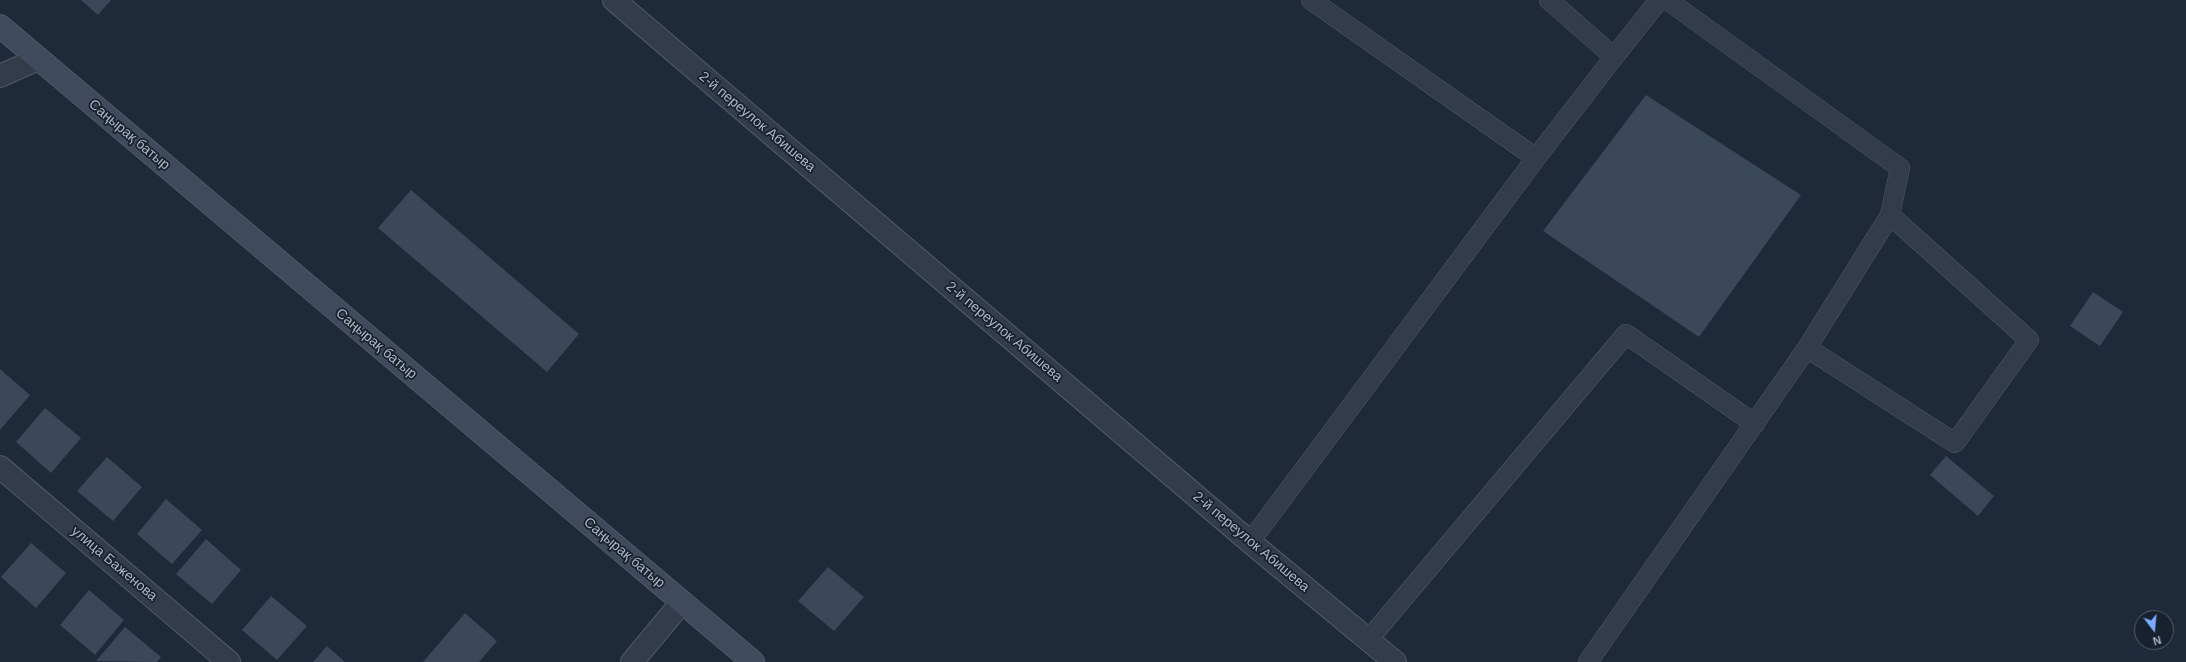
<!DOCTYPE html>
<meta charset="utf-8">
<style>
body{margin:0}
#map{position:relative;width:2186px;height:662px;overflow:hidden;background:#1e2a39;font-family:Helvetica,sans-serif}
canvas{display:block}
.north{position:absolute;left:2134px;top:610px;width:40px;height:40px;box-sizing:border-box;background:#18212e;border:1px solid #535d6b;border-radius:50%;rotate:164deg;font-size:11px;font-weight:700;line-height:16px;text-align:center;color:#acb6c7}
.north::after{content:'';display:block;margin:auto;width:14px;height:18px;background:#79acff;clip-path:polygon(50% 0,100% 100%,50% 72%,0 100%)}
</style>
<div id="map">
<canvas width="2186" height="662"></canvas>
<div class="north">N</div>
</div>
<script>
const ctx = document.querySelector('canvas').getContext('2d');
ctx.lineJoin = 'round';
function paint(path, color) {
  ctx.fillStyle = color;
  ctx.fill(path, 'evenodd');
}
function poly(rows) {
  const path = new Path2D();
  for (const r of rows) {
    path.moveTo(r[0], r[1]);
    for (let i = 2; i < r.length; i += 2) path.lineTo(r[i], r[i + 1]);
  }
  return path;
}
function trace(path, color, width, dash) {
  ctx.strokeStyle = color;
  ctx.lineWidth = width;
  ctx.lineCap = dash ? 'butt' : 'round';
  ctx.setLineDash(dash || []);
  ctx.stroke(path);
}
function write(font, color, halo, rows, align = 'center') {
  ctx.font = font + ' Helvetica,sans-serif';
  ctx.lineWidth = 3.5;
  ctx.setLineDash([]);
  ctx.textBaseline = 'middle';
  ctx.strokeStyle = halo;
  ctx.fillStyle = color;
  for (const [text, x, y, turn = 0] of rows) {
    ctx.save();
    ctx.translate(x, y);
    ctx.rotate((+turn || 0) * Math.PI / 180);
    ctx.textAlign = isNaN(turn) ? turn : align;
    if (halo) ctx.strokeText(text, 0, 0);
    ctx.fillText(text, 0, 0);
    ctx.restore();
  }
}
paint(poly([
 [81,0,111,0,98,15],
 [1646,95,1801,195,1699,337,1543,231],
 [411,190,579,334,547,372,378,228],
 [2093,292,2123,312,2100,346,2070,326],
 [0,369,30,395,0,430],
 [45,408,81,438,51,473,16,442],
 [1946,456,1994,496,1978,516,1930,475],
 [107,457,142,487,113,521,77,491],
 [166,499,202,530,172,564,137,534],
 [206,539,241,570,212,604,176,574],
 [31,543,66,573,36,608,1,577],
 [828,567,864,597,834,631,798,601],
 [89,590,124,620,95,655,60,625],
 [271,596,307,626,277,660,242,630],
 [465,613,497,641,479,662,423,662],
 [125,627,161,657,157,662,96,661],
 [327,646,345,662,313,662]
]), '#3a485a');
const lane = poly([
 [1549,0,1614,57,1659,0],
 [1536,158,1614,57],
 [1807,348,1955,443,2029,340,1890,215],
 [1250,542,1536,158,1311,0],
 [1369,639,1626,334,1755,424],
 [1588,662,1807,348,1890,215,1900,168,1667,0]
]);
const street = poly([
 [614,0,1250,542,1395,662],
 [0,76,38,59],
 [0,467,229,662],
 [632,662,682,602]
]);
const secondary = poly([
 [0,26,753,662]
]);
trace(lane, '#4f5968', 20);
trace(street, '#4f5968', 24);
trace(secondary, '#4f5968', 24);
trace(lane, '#323c4a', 19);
trace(street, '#323c4a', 22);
trace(secondary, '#3f4a5d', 22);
write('14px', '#acb6c7', '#18212e', [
 ["2-й переулок Абишева",757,122,40],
 ["Саңырақ батыр",129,135,40],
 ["2-й переулок Абишева",1004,332,40],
 ["Саңырақ батыр",376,344,40],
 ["2-й переулок Абишева",1251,542,40],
 ["Саңырақ батыр",624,553,40],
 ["улица Баженова",114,564,40]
]);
</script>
